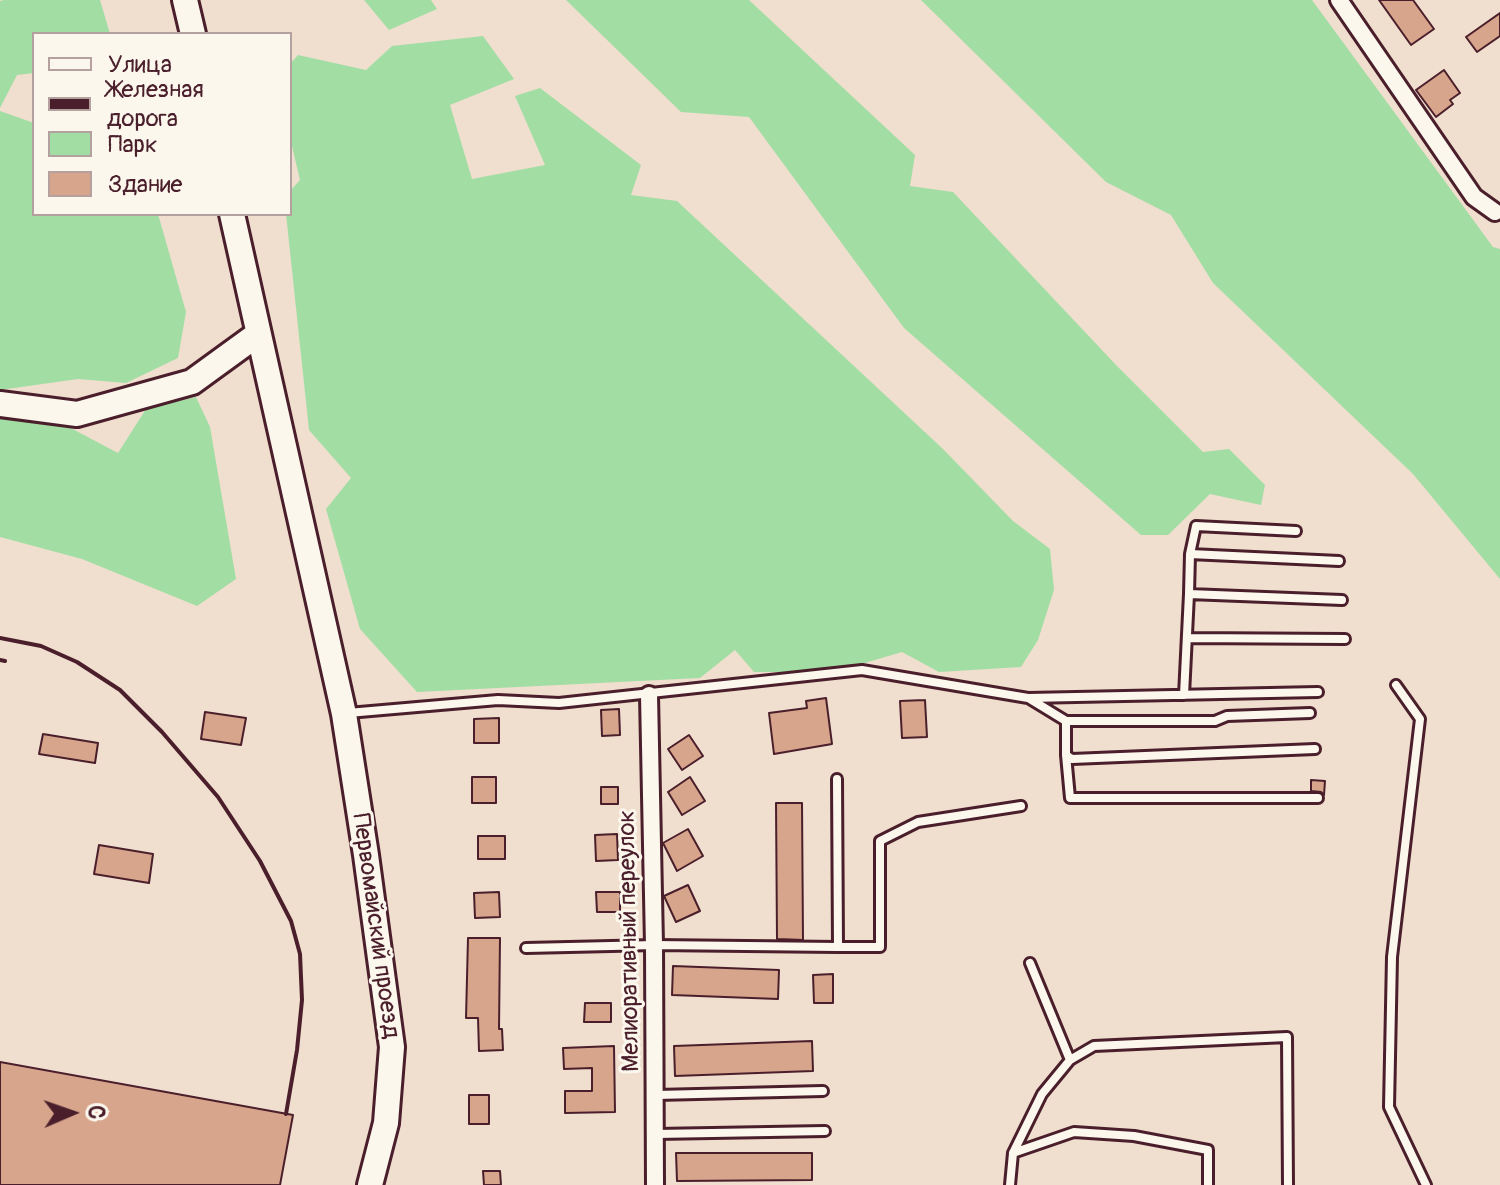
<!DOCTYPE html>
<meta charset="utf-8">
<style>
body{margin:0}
#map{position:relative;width:1500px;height:1185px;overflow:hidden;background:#f0decf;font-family:Pangolin,sans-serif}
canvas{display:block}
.legend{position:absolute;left:32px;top:32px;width:260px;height:184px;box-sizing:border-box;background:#fbf7ec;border:2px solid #b4a19f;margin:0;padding:10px 14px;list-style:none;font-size:24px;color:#4a1f2b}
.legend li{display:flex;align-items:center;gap:16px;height:40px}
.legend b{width:40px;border:2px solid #b4a19f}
.north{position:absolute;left:32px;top:1073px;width:80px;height:80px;-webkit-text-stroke:6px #fbf7ec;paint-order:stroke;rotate:88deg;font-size:22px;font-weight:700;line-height:32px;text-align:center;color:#4a1f2b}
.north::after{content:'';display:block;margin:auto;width:28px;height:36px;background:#4a1f2b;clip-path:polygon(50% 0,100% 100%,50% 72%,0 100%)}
</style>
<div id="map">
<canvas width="1500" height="1185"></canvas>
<ul class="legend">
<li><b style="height:10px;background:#fbf7ec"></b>Улица</li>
<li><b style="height:10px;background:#4a1f2b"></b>Железная дорога</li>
<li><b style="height:22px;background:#a2dea4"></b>Парк</li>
<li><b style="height:22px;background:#d7a58b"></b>Здание</li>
</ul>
<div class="north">С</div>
</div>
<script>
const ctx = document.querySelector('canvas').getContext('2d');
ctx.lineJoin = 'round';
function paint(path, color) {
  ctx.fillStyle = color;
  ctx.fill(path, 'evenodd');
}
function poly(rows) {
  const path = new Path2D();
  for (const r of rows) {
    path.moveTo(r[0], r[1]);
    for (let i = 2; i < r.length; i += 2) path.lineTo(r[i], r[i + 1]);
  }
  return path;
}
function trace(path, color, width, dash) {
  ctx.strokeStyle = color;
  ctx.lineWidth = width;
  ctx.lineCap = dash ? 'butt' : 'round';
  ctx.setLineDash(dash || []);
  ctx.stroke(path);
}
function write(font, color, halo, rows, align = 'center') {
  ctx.font = font + ' Pangolin,sans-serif';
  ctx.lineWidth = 6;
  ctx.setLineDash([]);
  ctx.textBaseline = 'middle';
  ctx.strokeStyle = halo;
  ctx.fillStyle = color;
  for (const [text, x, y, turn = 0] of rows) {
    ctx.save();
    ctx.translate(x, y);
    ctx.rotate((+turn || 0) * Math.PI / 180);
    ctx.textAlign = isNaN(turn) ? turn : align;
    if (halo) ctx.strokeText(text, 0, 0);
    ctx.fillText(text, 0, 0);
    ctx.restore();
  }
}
paint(poly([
 [4,0,100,0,110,34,34,34,34,73,17,75,0,108,0,1],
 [364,0,431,0,437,9,389,30],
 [566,0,749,0,915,155,910,186,953,192,1117,366,1203,452,1229,449,1265,485,1261,505,1210,494,1168,535,1141,535,904,328,749,117,681,112],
 [921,0,1312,0,1493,247,1500,249,1500,579,1413,474,1213,283,1171,215,1106,182],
 [483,36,514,79,450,105,472,179,545,165,515,96,540,88,641,165,631,195,677,201,943,449,1013,521,1050,549,1054,590,1038,640,1021,667,939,672,902,652,834,672,754,672,735,650,700,678,417,692,360,629,326,509,351,478,309,430,286,214,290,214,290,191,300,180,290,138,290,64,298,55,366,70,392,46],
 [0,111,34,123,34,214,158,214,186,312,178,358,126,383,78,379,0,390],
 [196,397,210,427,236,579,197,606,82,559,0,537,0,416,65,425,118,453,146,409]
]), '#a2dea4');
const building = poly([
 [1379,0,1413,0,1434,29,1411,45,1379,0],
 [1500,13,1500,36,1477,52,1466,37,1500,13],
 [1444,70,1460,93,1450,100,1453,104,1436,117,1416,90,1444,70],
 [826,698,832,744,774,754,769,713,807,708,806,701,826,698],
 [925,700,927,737,902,738,900,701,925,700],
 [619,709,620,735,602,736,601,710,619,709],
 [205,712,246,718,241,745,201,739,205,712],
 [499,718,499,743,474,743,474,719,499,718],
 [43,734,98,743,95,763,39,754,43,734],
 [689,735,703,756,682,770,668,749,689,735],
 [472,777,496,777,496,803,472,803,472,777],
 [690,777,705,801,682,815,668,792,690,777],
 [1311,780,1325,781,1324,795,1321,792,1311,791,1311,780],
 [601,787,618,787,618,804,601,804,601,787],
 [776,803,802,803,803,940,777,939,776,803],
 [688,829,703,856,677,871,663,843,688,829],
 [617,834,618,860,596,861,595,835,617,834],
 [478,836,505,836,505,859,478,859,478,836],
 [99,845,153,854,149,883,94,874,99,845],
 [688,885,700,911,676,922,664,896,688,885],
 [499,892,500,917,475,918,474,893,499,892],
 [596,892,620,892,620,912,597,912,596,892],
 [468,938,500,938,499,1029,502,1029,503,1050,479,1051,478,1018,466,1018,468,938],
 [673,966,779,970,778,999,672,995,673,966],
 [833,974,833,1003,814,1003,813,975,833,974],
 [585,1003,611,1003,611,1022,584,1022,585,1003],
 [812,1041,813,1071,675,1076,674,1046,812,1041],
 [614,1046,615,1112,565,1113,565,1091,592,1091,592,1068,564,1069,563,1048,614,1046],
 [0,1062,293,1115,280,1185,0,1185,0,1062],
 [469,1095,489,1095,489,1124,469,1124,469,1095],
 [676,1153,812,1153,812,1180,677,1181,676,1153],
 [483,1171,500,1171,501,1185,484,1185,483,1171]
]);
paint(building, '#d7a58b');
trace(building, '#4a1f2b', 2);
const service = poly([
 [1190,554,1196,526,1296,531],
 [1189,594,1190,554,1339,561],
 [1187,638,1345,639],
 [1396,685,1420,719,1392,957,1389,1107,1426,1185],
 [1184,695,1189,594,1342,600],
 [1030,699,1066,721,1215,721,1227,716,1310,713],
 [348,713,498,700,559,703,862,670,1028,698,1318,692],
 [1066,721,1066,755,1072,759,1315,749],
 [1066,755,1070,798,1318,798],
 [838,947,880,947,880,841,918,822,1021,806],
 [526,948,654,945,838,947,837,779],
 [1070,1060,1094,1046,1287,1037,1288,1185],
 [656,1095,823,1091],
 [656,1134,825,1131],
 [1013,1153,1074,1132,1134,1136,1208,1150,1208,1185],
 [1010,1185,1013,1153,1042,1094,1070,1060,1030,963]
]);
const minor = poly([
 [1339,0,1474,197,1495,212],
 [649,695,654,945,655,1185]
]);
const secondary = poly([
 [185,0,193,34],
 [232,214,344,714,366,855,392,1047,386,1123,370,1185],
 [0,404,77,414,192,382,258,334]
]);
trace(service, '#4a1f2b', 14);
trace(minor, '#4a1f2b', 22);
trace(secondary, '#4a1f2b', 30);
trace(service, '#fbf7ec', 8);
trace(minor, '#fbf7ec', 16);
trace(secondary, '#fbf7ec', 24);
trace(poly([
 [0,638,41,646,77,662,120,690,162,732,218,797,260,861,291,921,300,954,302,1000,297,1050,286,1114],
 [0,660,5,661]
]), '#4a1f2b', 4);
write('24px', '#4a1f2b', '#fbf7ec', [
 ["Первомайский проезд",375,926,82],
 ["Мелиоративный переулок",630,941,-91]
]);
</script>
